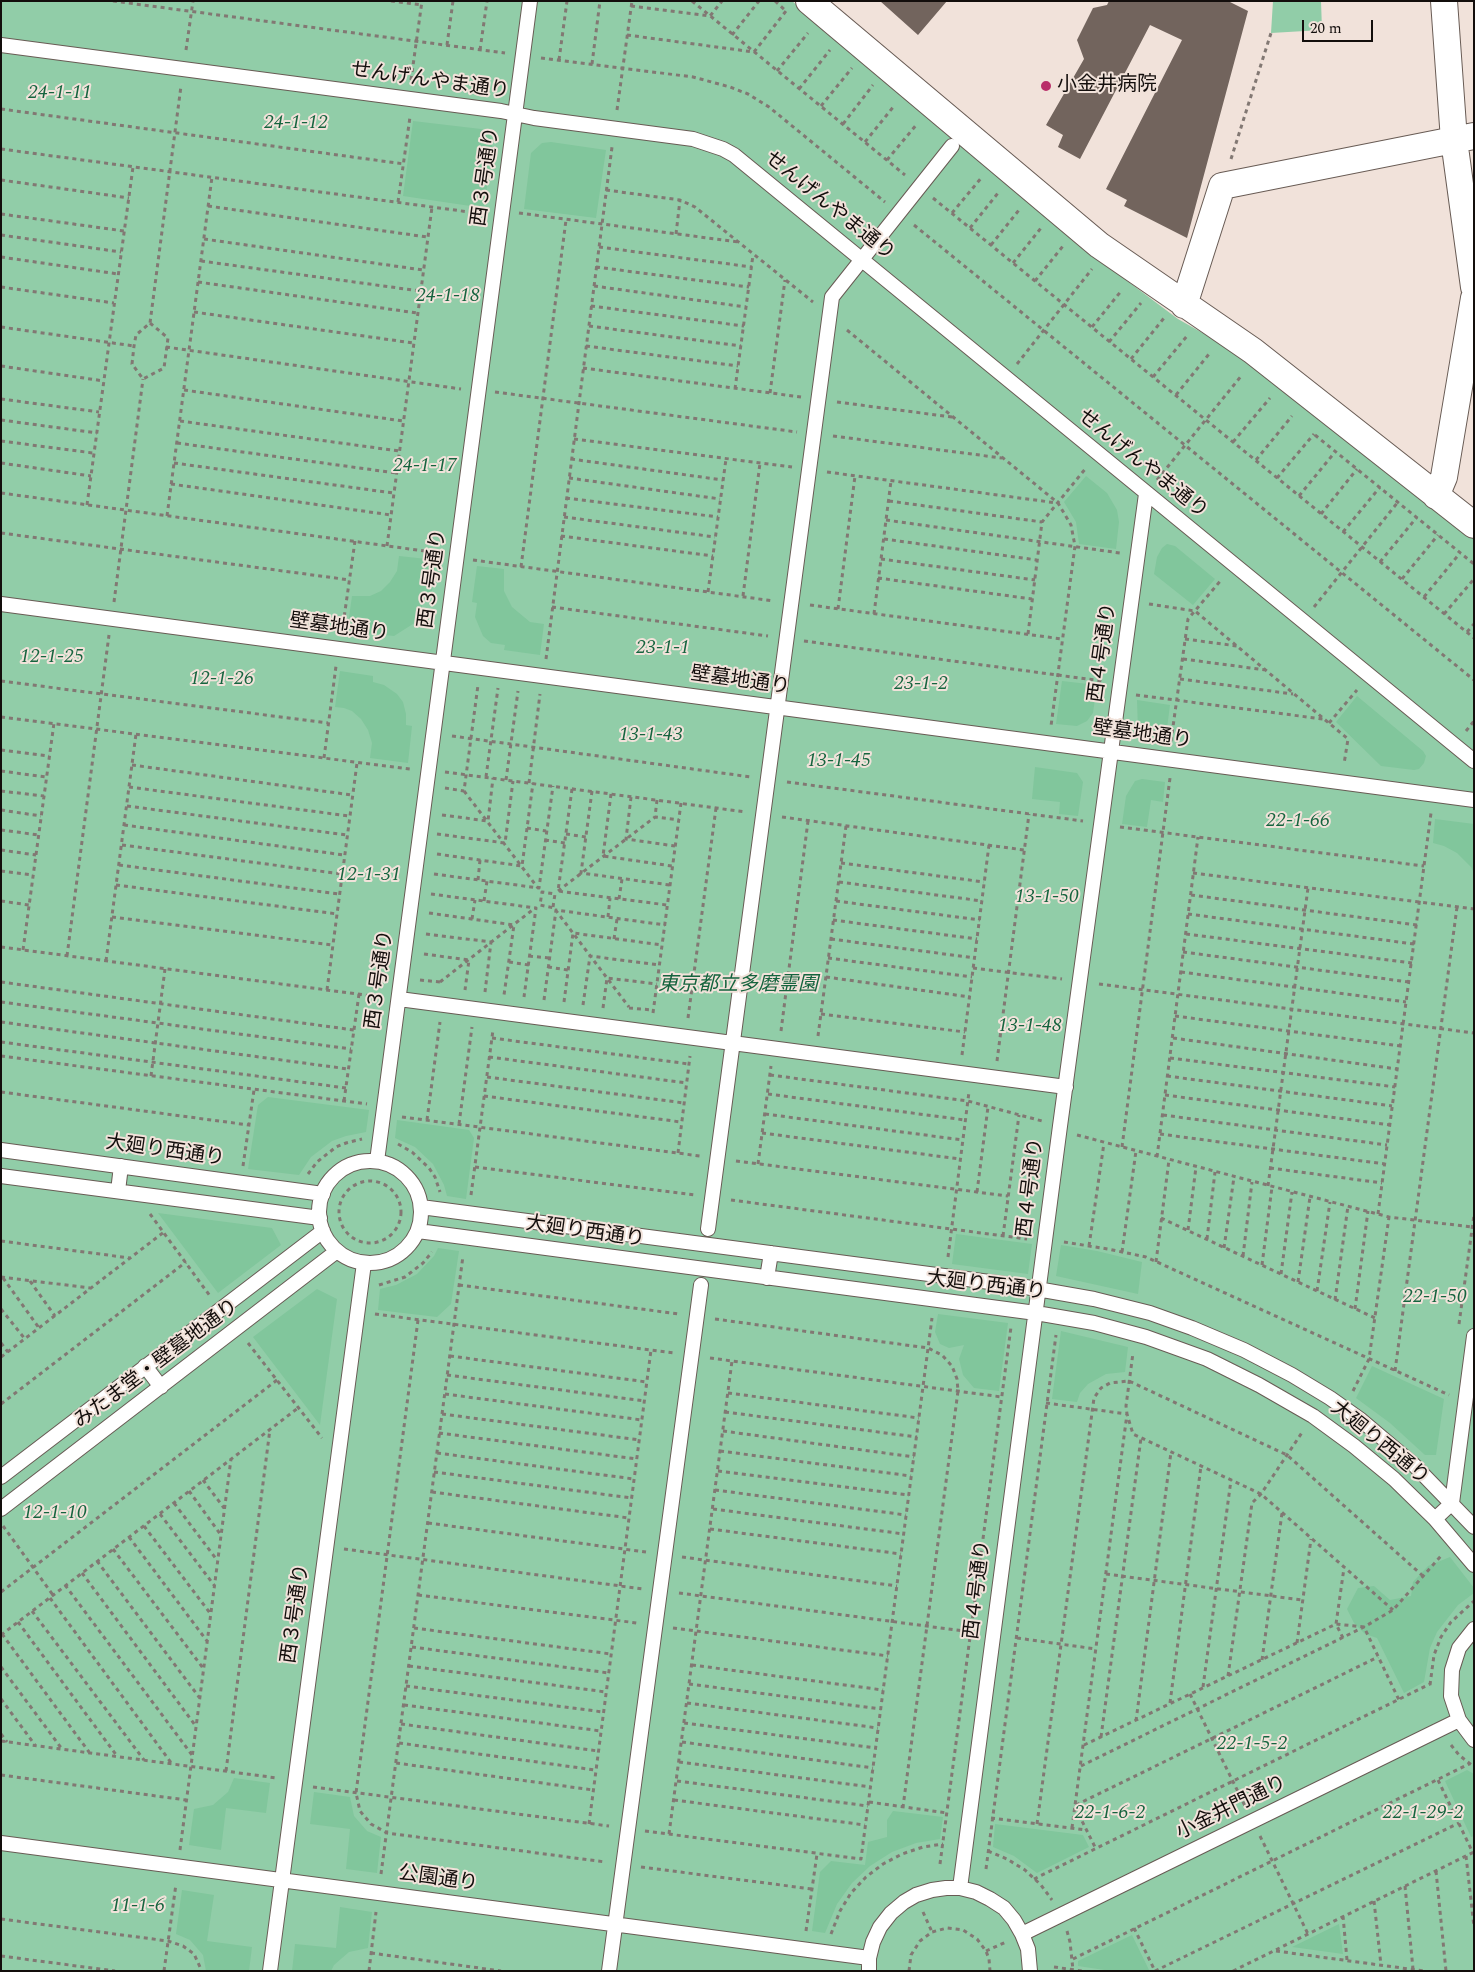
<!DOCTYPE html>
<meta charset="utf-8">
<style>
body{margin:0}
#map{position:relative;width:1475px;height:1972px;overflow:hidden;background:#f1e2da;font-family:Spectral,serif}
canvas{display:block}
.frame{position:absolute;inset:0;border:2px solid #130e0c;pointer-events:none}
.scale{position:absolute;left:1302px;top:20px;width:71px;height:22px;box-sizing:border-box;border:2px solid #130e0c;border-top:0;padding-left:6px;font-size:15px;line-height:18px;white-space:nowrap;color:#130e0c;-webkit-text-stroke:4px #f1e2da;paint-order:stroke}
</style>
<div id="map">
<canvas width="1475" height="1972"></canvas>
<div class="frame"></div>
<div class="scale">20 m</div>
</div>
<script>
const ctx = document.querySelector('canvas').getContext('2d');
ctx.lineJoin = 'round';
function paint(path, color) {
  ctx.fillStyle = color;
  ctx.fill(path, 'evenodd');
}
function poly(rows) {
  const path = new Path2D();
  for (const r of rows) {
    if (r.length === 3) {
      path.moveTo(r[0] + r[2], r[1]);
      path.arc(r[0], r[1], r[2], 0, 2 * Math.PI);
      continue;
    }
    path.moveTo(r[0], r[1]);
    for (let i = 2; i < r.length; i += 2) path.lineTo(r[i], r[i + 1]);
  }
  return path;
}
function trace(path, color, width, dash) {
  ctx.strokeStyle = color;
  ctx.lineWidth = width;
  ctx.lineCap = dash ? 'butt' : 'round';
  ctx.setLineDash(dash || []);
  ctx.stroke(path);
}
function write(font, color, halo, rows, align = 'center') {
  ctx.font = font + ' Spectral,"Noto Sans JP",serif';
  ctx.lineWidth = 4;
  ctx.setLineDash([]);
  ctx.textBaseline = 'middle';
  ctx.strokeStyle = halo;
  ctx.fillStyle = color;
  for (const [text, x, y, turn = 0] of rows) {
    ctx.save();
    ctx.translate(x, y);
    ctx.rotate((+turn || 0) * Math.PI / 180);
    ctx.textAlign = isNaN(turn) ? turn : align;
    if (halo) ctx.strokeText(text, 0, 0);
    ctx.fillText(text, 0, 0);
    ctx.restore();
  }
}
paint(poly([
 [1,1,792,1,1106,265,1178,319,1245,357,1474,538,1474,1971,1,1971],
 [1273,1,1321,1,1322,30,1271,33]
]), '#91cda8');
paint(poly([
 [413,121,481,129,488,132,492,141,492,152,484,208,403,196],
 [551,142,606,150,596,218,524,209,531,153,542,143],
 [1086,476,1107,493,1117,510,1119,522,1116,549,1079,544,1076,522,1064,502],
 [1167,544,1175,546,1215,579,1193,605,1154,574,1157,557,1162,548],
 [399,556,436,560,431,598,424,597,420,615,416,622,394,636,347,631,352,596,370,596,381,591,390,582,397,571],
 [477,566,504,569,504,591,512,607,530,622,544,624,540,655,504,650,505,645,491,643,483,636,475,617,477,603,472,602],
 [340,671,373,676,373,682,384,685,397,694,403,702,406,714,406,725,412,726,408,763,370,758,372,743,368,730,361,719,352,711,344,708,335,707],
 [1062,681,1097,685,1093,713,1087,721,1077,726,1056,724],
 [1357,696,1423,751,1426,756,1424,763,1419,769,1414,770,1381,766,1336,722],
 [1137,700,1170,705,1166,736,1143,733,1138,729],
 [1035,767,1077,773,1083,782,1078,816,1059,814,1060,802,1032,799],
 [1142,779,1165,782,1163,802,1151,800,1147,827,1122,824,1126,796,1135,781],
 [1435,819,1474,824,1474,873,1471,867,1457,853,1444,846,1433,843],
 [268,1097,369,1110,366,1132,346,1136,332,1141,311,1157,299,1175,248,1169,258,1105],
 [397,1120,469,1130,474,1138,466,1199,447,1196,444,1185,433,1164,415,1147,395,1138],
 [158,1213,272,1228,281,1245,218,1293],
 [956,1234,1032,1244,1028,1274,952,1264],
 [1061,1245,1097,1251,1142,1262,1138,1294,1056,1276],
 [438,1248,459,1251,451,1304,437,1317,378,1310,380,1289,396,1285,417,1274,434,1256],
 [317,1289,337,1299,320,1425,253,1337],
 [938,1314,1008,1323,999,1391,974,1388,963,1375,959,1359,964,1345,949,1348,940,1344,935,1332],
 [1061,1331,1128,1347,1125,1372,1106,1374,1088,1384,1080,1393,1077,1402,1052,1399],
 [1372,1366,1444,1399,1436,1455,1425,1455,1390,1423,1356,1398],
 [1450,1557,1474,1588,1474,1593,1458,1605,1437,1632,1430,1648,1424,1682,1404,1693,1377,1638,1365,1634,1354,1623,1347,1609,1358,1588,1374,1586,1390,1600,1411,1596,1413,1582,1428,1566],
 [1467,1770,1474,1774,1474,1836,1471,1837,1445,1781],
 [234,1778,270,1783,266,1813,226,1808,221,1850,189,1845,194,1809,213,1805,228,1792],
 [314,1792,350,1797,354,1816,367,1831,381,1837,377,1873,346,1869,350,1829,310,1824],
 [893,1811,943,1817,940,1839,916,1843,892,1852,870,1866,852,1883,837,1904,825,1933,812,1931,820,1872,831,1861,865,1865,868,1842,887,1837,887,1820],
 [995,1824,1083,1835,1089,1847,1037,1873,1014,1856,993,1847],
 [182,1890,214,1895,207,1941,252,1947,249,1971,206,1971,203,1955,190,1940,176,1934],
 [340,1907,372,1912,368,1948,349,1952,334,1965,331,1971,292,1971,295,1944,336,1948],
 [1339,1924,1343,1954,1292,1947],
 [1132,1935,1149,1970,1111,1971,1078,1966,1078,1961]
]), '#81c69c');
paint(poly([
 [880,1,947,1,918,35],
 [1109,1,1228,1,1248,11,1187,238,1124,206,1127,200,1106,189,1182,40,1150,25,1080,159,1058,147,1063,135,1046,125,1084,59,1077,40,1093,8,1107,5]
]), '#72645d');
const lane = poly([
 [1,45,501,111,534,118,693,139,723,149,734,155,1474,761],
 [1,604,1474,800],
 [399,999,1066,1087],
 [1,1150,323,1194],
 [370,1212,51],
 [377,1161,530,1],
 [1,1176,320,1218],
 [118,1191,121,1166],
 [421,1207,1020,1286,1094,1299,1150,1313,1192,1328,1244,1350,1292,1375,1330,1398,1361,1420,1413,1464,1474,1527],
 [708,1229,832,297,952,146],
 [418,1231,1036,1313,1094,1323,1146,1337,1207,1359,1259,1385,1313,1416,1354,1446,1394,1479,1435,1519,1474,1565],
 [767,1278,771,1253],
 [145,1366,161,1387],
 [1,1477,323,1231],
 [1,1509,337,1251],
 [1435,1519,1452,1503,1474,1336],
 [1474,1629,1459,1648,1452,1670,1451,1696,1459,1720,1474,1740],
 [1,1843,869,1958],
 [960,1888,1060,1126,1146,494],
 [1022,1934,1459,1720],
 [270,1971,364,1263],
 [609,1971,701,1285],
 [869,1971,869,1958,873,1942,880,1927,891,1913,904,1902,916,1895,932,1890,946,1888,960,1888,976,1892,990,1899,1004,1908,1014,1920,1022,1934,1028,1949,1030,1971]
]);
const street = poly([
 [809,1,1099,245,1253,351,1474,525],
 [1444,1,1454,140,1474,287],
 [1184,305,1222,186,1474,136],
 [1436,496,1444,477,1474,298]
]);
trace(lane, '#685b54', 16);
trace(street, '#685b54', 28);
trace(poly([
 [113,1,505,53],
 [391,1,422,5],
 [692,1,905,175],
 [775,1,786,11],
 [631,6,710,16,722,1],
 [627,35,754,52,786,11],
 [732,35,759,1],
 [447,45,453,1],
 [186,50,193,1],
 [480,50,487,1],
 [541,58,693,77,730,87,748,94,769,107,885,202],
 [559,60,567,1],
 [592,64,600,1],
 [777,71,808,33],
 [411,80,422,1],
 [799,89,830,50],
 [821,106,852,68],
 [1,109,404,164],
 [617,110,632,1],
 [843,124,873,85],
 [865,142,894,106],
 [1,149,484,214],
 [1231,159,1271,33],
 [887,160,917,124],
 [1,180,129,198],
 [606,190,680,200,695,207,813,302],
 [933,198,1474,638],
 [398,202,410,117],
 [208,206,427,237],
 [519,213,738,242],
 [952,213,982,177],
 [1,214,124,231],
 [914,225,1474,680],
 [970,228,998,193],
 [676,234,680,200],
 [1,235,121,252],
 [204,239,423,270],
 [991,245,1019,210],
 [599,247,752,267],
 [1,257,118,274],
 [201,261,420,291],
 [1013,263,1041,228],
 [596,267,749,287],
 [1035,281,1063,246],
 [198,282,417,313],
 [594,286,746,307],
 [1,287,114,303],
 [591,306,744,326],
 [194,312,413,343],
 [150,323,168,338,164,368,143,379,132,364,134,346,136,335,150,323,181,86],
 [589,326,741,346],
 [1,327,134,346],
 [1092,327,1122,290],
 [847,330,1058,503,1071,525,1075,546,1051,726],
 [1109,342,1141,303],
 [586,346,738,366],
 [166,347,461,389],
 [1131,359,1164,318],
 [1017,364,1092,269],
 [1,366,104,381],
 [583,368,801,397],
 [1153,377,1187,336],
 [735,389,753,255],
 [184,390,403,421],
 [495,392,797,432],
 [770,393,785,280],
 [1176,395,1209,354],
 [1,399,99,412],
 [837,402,952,417],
 [1,420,97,433],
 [180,421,399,451],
 [1315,435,1474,564],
 [833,436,1002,458],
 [574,439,792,467],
 [1,441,93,453],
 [1233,442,1270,398],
 [177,443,396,473],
 [571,459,723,480],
 [1256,460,1292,416],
 [1,463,91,476],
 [174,463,393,493],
 [827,472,1057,503],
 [569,478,720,499],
 [1277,478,1314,434],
 [1157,480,1242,375],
 [171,484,391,515],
 [1,493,439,553],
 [1299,496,1335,452],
 [566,498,718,517],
 [889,501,1042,522],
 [87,505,133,167],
 [1321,514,1357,469],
 [167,516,212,177],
 [564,517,715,537],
 [886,520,1120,553],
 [1343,532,1380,487],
 [1,533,350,580],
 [561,536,713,556],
 [884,539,1037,560],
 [387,546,432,207],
 [881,559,1035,580],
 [473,560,774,601],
 [1380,562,1417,517],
 [521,567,566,220],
 [878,578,1032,599],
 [1402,579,1438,535],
 [708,592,726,459],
 [743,596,760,463],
 [1424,597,1460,553],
 [114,602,143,379],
 [1149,604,1195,611,1348,739,1344,764],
 [810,605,1062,639],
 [552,607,768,636],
 [1314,607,1398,502],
 [838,609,855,476],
 [874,614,891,481],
 [1444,614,1474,579],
 [342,632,355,541],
 [1467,632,1474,624],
 [1028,634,1042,522,1086,468],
 [1185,639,1237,646],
 [804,641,1102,681],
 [546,659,612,147],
 [1183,659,1266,670],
 [1180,679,1293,694],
 [1,681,328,723],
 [1136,695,1323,719],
 [1,717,410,769],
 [1329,723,1357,690],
 [1466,731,1474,721],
 [452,736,751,777],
 [1171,741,1188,619,1222,579],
 [1,750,49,756],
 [324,758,336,666],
 [132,765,352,795],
 [1,771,46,777],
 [445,772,746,812],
 [486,777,498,688],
 [506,780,518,691],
 [787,782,1083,821],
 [529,783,540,694],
 [129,787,349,816],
 [445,788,464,791,478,685],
 [572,789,558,891,667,905],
 [1,791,44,796],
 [464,791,538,888],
 [592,791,581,873,670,885],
 [611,794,603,856,672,866],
 [631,797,626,839,675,846],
 [657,800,655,817,679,820],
 [127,806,347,835],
 [1,810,41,816],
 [442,815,488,821,493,778],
 [782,817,1024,850],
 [124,825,344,855],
 [1120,827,1424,866],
 [527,828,546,831],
 [1,830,39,835],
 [437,834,505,843,513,781],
 [566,834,586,837],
 [545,840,565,843],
 [122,845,342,874],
 [1,850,36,855],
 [437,854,522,866,533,783],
 [841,863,984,882],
 [119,865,339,894],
 [1,871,33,875],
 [1193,873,1474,909],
 [434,874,539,888,553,786],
 [478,880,480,860],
 [839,882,982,901],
 [116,885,337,914],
 [558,891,655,817],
 [431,894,536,908,524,997],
 [1191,895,1417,925],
 [619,899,622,879],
 [1,901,29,905],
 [484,901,487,881],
 [836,901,980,920],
 [553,907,555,894,542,892,540,905,554,908,629,1007],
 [429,913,514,925,504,995],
 [1188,914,1414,944],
 [112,917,333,945],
 [608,917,610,898],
 [472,919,475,900],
 [833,920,977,939],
 [426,934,491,942,485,992],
 [1186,934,1412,963],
 [614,939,617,919],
 [831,939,975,958],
 [1,947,380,997],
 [23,950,54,723],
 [1183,952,1409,982],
 [424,954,469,960,465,990],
 [67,956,109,635],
 [529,956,549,958],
 [828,958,972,977],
 [106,961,136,734],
 [509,962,529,965],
 [548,967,568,970],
 [973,968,1062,979],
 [1181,972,1406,1002],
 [826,977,970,997],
 [420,980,440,982,440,984],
 [1,982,354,1030],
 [440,982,535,908],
 [1099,984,1474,1033],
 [327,990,357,763],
 [544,1000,556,910,665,925],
 [1,1002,351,1049],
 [564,1002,573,933,662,945],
 [583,1005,590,956,659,965],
 [603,1008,607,978,657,984],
 [629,1008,653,1010],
 [653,1013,681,803],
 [821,1014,965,1032],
 [1175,1016,1401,1046],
 [688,1018,716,808],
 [1,1022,348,1069],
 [781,1031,808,821],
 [818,1036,846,826],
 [492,1038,689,1064],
 [1173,1038,1397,1069],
 [1,1042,346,1088],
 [962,1055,989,845],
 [1,1056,367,1104],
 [489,1057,687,1083],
 [1170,1058,1395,1087],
 [997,1061,1029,814],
 [770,1075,968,1101,1042,1121],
 [151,1076,165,969],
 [1167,1076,1392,1106],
 [487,1077,684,1103],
 [1,1092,249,1125],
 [768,1094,965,1120],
 [1165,1095,1390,1125],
 [484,1096,681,1122],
 [344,1101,359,994],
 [765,1114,963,1140],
 [1163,1115,1387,1145],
 [402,1117,700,1156],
 [427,1120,440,1022],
 [459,1124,472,1027],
 [762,1133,960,1159],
 [1160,1134,1385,1164],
 [1077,1135,1389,1217,1472,1227],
 [398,1144,412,1152,429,1168,435,1177,440,1192],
 [1122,1147,1170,778],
 [678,1153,690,1056],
 [1157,1157,1198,837],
 [736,1161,1008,1196],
 [758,1164,771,1066],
 [243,1166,254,1090],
 [475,1167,695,1195],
 [1270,1168,1382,1183],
 [308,1174,317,1162,336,1147,346,1143,362,1139],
 [370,1212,31],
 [1268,1186,1308,888],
 [977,1192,988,1107],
 [471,1195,493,1030],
 [731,1200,1027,1239],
 [150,1214,210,1296],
 [1378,1214,1431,813],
 [1161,1218,1375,1318],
 [1188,1230,1196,1167],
 [1003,1236,1019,1115],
 [1207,1239,1215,1172],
 [1,1241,130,1258],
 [1064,1242,1108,1249,1146,1257,1449,1395],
 [1089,1246,1104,1143],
 [1224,1248,1234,1177],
 [1122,1252,1136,1151],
 [1243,1256,1252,1182],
 [948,1257,969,1092],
 [1156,1262,1169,1160],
 [1262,1265,1272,1187],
 [1281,1274,1292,1192],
 [1,1277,90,1288],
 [3,1278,39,1328],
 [30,1281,55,1316],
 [1298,1282,1310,1197],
 [379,1285,405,1277,423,1263,432,1252],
 [459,1285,679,1314],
 [1317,1291,1330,1202],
 [1335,1300,1348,1206],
 [1,1309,25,1339],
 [1355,1309,1368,1211],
 [375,1314,674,1353],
 [715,1319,928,1348,942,1355,952,1366,957,1379,958,1391,903,1807],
 [418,1320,356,1793,360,1811,371,1824,387,1833,605,1862],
 [1459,1324,1474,1215],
 [1,1343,8,1352],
 [248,1343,322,1438],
 [450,1356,647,1382],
 [1,1357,164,1232],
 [710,1358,1002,1397],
 [1395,1371,1457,907],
 [447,1375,645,1401],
 [1353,1391,1369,1359,1389,1217],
 [728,1393,919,1418],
 [445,1394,642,1420],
 [1046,1403,1127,1414,1133,1434,1261,1494,1393,1610],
 [1,1404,186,1262],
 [725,1412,917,1437],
 [442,1414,640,1440],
 [723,1431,914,1457],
 [439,1433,637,1459],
 [720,1451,911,1476],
 [437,1453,634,1479],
 [718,1471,909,1495],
 [434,1472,632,1498],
 [203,1480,224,1508],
 [715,1490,906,1515],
 [189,1491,221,1535],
 [432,1492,629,1518],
 [174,1503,217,1560],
 [713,1509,904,1534],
 [160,1514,214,1585],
 [428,1523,646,1552],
 [3,1526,53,1595],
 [144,1526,210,1613],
 [710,1529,901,1554],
 [129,1537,207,1641],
 [113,1549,203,1668],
 [344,1549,643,1589],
 [682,1557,897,1586],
 [97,1561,199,1697],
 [82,1573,195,1725],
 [1106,1574,1302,1600],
 [65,1585,192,1755],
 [1,1592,277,1380],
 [679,1593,971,1632],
 [418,1595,637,1623],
 [50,1598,172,1764],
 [32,1611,144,1760],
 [18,1622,117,1756],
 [414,1628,611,1654],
 [673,1628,888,1656],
 [2,1634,89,1752],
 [1,1635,298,1408],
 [1017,1638,1096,1649],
 [1343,1638,1336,1624,1344,1568],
 [1297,1643,1311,1539],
 [412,1647,609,1673],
 [1262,1660,1282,1513],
 [692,1665,883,1690],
 [409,1666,606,1692],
 [1,1667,62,1749],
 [1228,1676,1252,1503,1261,1494,1303,1431],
 [689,1684,881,1709],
 [1430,1685,1434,1655,1441,1637,1451,1622,1474,1601],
 [406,1686,603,1712],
 [1203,1687,1231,1480],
 [1190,1694,1245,1806],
 [1,1699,35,1745],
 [687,1703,878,1728],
 [1170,1703,1201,1466],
 [404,1705,601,1731],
 [1136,1721,1171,1452],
 [684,1723,876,1748],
 [401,1724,598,1751],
 [1,1734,7,1742],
 [1101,1737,1141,1438],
 [1,1741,277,1778],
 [682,1742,873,1768],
 [399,1743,595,1770],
 [1084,1745,1336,1624,1364,1627,1399,1700],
 [1451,1745,1459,1755,1474,1767],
 [679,1762,871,1787],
 [396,1763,593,1790],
 [1081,1766,1364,1627,1393,1610,1441,1556],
 [226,1771,270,1429],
 [1,1775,186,1800],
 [1438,1780,1473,1853],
 [677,1781,868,1806],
 [313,1787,609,1826],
 [674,1800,865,1825],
 [869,1802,947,1813],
 [1076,1805,1378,1657],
 [1075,1807,1096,1849],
 [991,1818,1087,1830],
 [589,1824,651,1350],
 [1037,1824,1094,1398,1101,1388,1110,1383,1129,1381,1287,1455,1423,1576],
 [1072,1828,1127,1414,1126,1406,1133,1353],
 [645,1831,861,1859,932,1318],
 [669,1834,732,1361],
 [1260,1836,1308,1934],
 [180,1850,231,1459],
 [988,1851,1007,1859,1025,1870,1041,1885,1052,1900],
 [1466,1856,1474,1927],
 [940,1864,1011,1327],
 [641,1867,812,1889],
 [986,1869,1056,1335],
 [1436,1871,1446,1971],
 [381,1874,463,1256],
 [1034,1879,1430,1684],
 [1405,1886,1413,1969],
 [1374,1901,1381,1965],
 [923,1912,932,1932],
 [1343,1916,1347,1960],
 [1,1919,168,1941,183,1946,194,1954,200,1967,200,1971],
 [1134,1928,1155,1971],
 [806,1931,817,1854],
 [1067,1931,1070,1942,1073,1970],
 [831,1934,840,1911,851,1893,866,1877,883,1864,902,1854,923,1847,943,1844],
 [986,1951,1006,1942],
 [1276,1951,1424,1971],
 [371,1953,501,1971],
 [1,1956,115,1971],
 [1073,1959,1469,1764],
 [1054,1967,1082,1971],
 [164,1971,176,1884],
 [369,1971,376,1912],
 [909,1971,911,1955,920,1941,932,1932,947,1928,963,1930,977,1939,986,1951,989,1959,990,1971],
 [1155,1971,1459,1823],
 [1233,1971,1474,1852]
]), '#827873', 3, [4, 4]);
trace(lane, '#fff', 14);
trace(street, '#fff', 26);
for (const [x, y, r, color] of [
 [1046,86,6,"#b92e69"]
]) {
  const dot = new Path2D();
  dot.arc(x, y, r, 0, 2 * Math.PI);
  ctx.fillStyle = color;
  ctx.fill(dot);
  trace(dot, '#f1e2da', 2);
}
write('20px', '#130e0c', '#f1e2da', [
 ["せんげんやま通り",430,82,8],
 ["西３号通り",487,177,-82],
 ["せんげんやま通り",829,207,39],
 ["せんげんやま通り",1142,465,39],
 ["西３号通り",434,579,-82],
 ["壁墓地通り",339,629,8],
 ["西４号通り",1104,653,-82],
 ["壁墓地通り",740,682,8],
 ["壁墓地通り",1142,736,8],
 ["西３号通り",381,980,-82],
 ["大廻り西通り",165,1152,8],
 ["西４号通り",1032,1188,-83],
 ["大廻り西通り",585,1233,8],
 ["大廻り西通り",986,1287,7],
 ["みたま堂・壁墓地通り",157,1365,-37],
 ["大廻り西通り",1379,1444,39],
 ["西４号通り",979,1590,-83],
 ["西３号通り",297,1614,-82],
 ["小金井門通り",1232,1809,-26],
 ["公園通り",438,1880,8]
]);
write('20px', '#130e0c', '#f1e2da', [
 ["小金井病院",1057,86]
], 'left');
write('italic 20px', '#15643e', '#f1e2da', [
 ["24-1-11",60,94],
 ["24-1-12",296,124],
 ["24-1-18",448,297],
 ["24-1-17",425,467],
 ["23-1-1",663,649],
 ["12-1-25",52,658],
 ["12-1-26",222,680],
 ["23-1-2",921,685],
 ["13-1-43",651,736],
 ["13-1-45",839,762],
 ["22-1-66",1298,822],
 ["12-1-31",369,876],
 ["13-1-50",1047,898],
 ["東京都立多磨霊園",738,986],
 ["13-1-48",1030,1027],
 ["22-1-50",1435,1298],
 ["12-1-10",55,1514],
 ["22-1-5-2",1252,1745],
 ["22-1-6-2",1110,1814],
 ["22-1-29-2",1423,1814],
 ["11-1-6",138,1907]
]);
</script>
